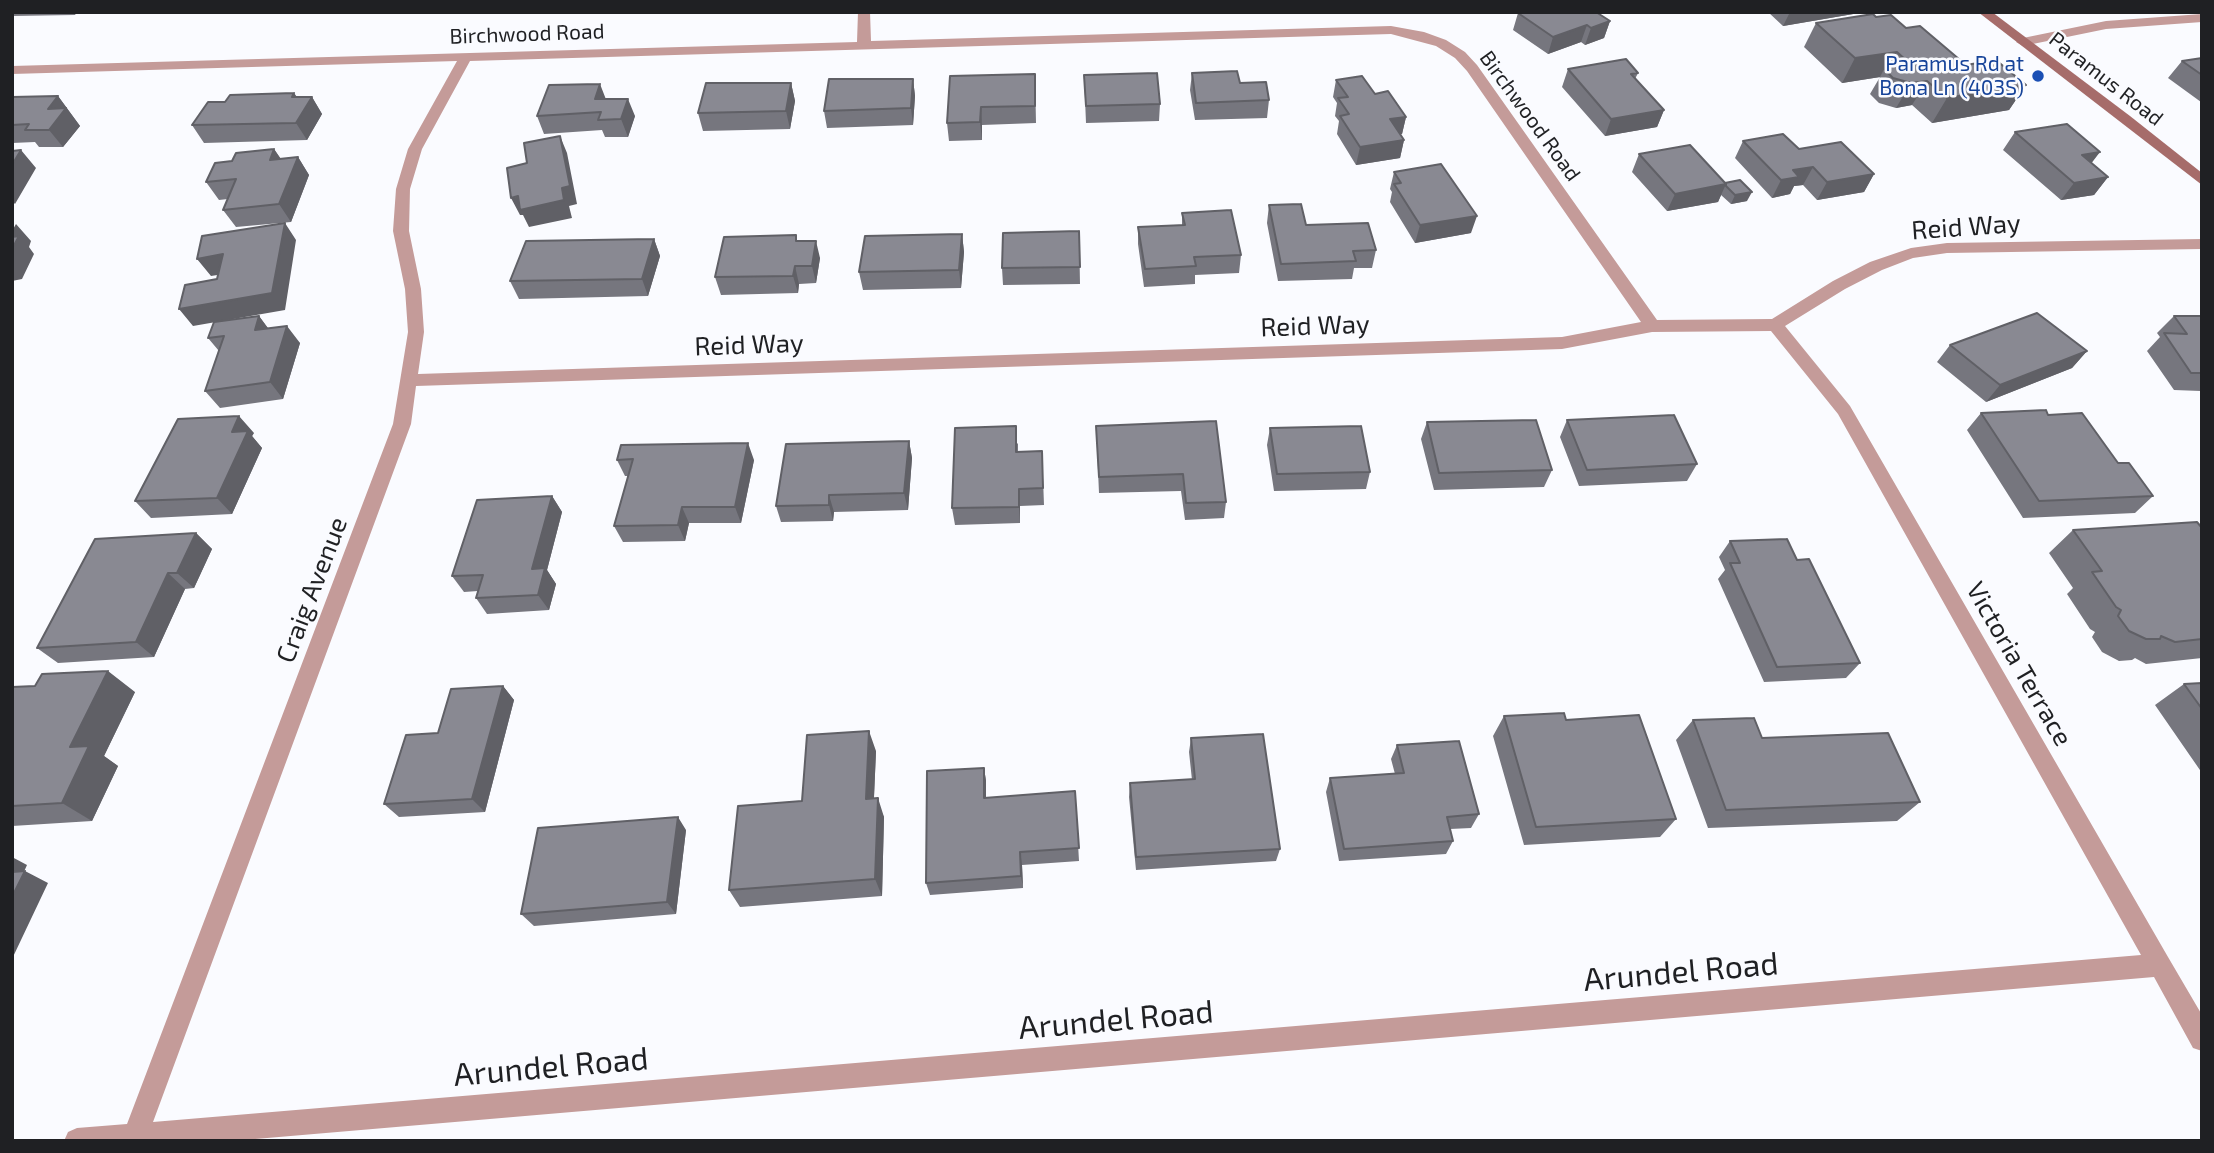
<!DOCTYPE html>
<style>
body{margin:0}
#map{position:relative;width:2214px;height:1153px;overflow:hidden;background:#fafbff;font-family:"Exo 2",sans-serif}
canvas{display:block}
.frame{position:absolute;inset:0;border:14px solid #1f2023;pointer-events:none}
</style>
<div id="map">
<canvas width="2214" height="1153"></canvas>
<div class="frame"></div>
</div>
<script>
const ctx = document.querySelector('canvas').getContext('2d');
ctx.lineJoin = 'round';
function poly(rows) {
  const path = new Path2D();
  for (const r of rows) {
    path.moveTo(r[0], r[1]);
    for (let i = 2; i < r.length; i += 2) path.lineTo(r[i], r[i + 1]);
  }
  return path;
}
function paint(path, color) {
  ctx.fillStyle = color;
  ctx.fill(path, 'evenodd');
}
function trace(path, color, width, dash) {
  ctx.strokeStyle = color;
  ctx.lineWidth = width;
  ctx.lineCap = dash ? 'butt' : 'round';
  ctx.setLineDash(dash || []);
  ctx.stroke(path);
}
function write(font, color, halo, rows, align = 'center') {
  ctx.font = font + ' "Exo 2",sans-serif';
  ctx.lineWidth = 5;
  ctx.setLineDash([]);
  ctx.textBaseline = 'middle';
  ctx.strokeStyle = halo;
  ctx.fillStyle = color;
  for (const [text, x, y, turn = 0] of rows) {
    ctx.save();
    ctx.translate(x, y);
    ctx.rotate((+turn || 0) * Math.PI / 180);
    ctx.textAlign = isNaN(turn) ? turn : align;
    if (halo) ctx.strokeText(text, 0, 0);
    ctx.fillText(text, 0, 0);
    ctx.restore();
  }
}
paint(poly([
 [858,12,870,12,871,41,1391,26,1424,32,1446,40,1465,52,1477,65,1657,320,1772,319,1833,281,1870,262,1911,248,1947,243,2202,239,2202,249,1947,253,1913,258,1882,270,1845,289,1785,326,1850,406,2168,957,2202,1015,2202,1051,2193,1048,2154,977,232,1141,64,1141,68,1132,77,1128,127,1124,393,424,408,332,405,289,393,231,396,189,408,149,457,61,12,74,12,66,857,42,858,12],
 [1391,34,1436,46,1455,58,1467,71,1641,322,1562,337,418,374,424,332,421,289,409,231,410,189,422,149,470,61,1391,34],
 [1771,331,1838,414,2141,955,153,1122,411,424,416,386,1562,349,1652,332,1771,331],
 [2202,14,2202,22,2106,29,2023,46,2016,42,2023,38,2106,21,2202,14]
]), '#c49b99');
paint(poly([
 [1978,12,1992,12,2130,116,2202,173,2202,185,1978,12]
]), '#a66c6a');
paint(poly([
 [12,12,77,12,75,15,12,16],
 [131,12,196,12,195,14,133,14],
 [1768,12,1865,12,1783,26],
 [1518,13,1610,21,1604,38,1585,45,1581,42,1548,54,1513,30],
 [1876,17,1906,28,1966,65,2026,85,2009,110,1932,123,1912,105,1896,108,1879,103,1870,94,1880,77,1842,83,1804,47,1816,23],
 [2202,58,2202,102,2201,102,2168,78,2182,61],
 [1568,69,1638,73,1635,79,1664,110,1657,127,1605,136,1562,87],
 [1192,73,1240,83,1269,100,1267,118,1195,120,1190,90],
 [1035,74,1036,123,982,125,982,140,949,141,947,123],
 [1084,75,1160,104,1159,121,1086,123],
 [913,79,915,96,913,125,827,128,824,111],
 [1336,80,1375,94,1406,117,1402,134,1400,134,1404,140,1400,158,1356,165,1337,134,1339,121,1335,116,1337,103,1333,97],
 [791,83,795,101,790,129,703,131,698,113],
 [294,93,297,97,312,97,322,114,307,140,204,143,192,125,225,102],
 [58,96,80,126,63,147,39,147,35,142,12,143,12,97],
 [606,99,635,116,628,137,605,137,602,130,544,134,537,116],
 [2015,132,2092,163,2108,177,2094,195,2061,200,2003,150],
 [1743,141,1799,149,1874,174,1864,192,1817,200,1803,185,1794,186,1790,194,1772,198,1735,158],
 [274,149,281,159,298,157,309,175,291,222,236,227,223,210,228,199,219,200,206,182,232,161],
 [1639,154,1725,183,1747,201,1731,204,1721,195,1718,202,1667,211,1632,172],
 [1394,172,1471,233,1415,243,1390,202,1392,192,1390,189],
 [1269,205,1306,225,1376,250,1372,268,1354,268,1352,279,1278,281,1267,223],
 [1182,213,1241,255,1239,273,1195,275,1195,284,1144,287,1138,244,1138,227,1182,225],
 [1079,231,1080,284,1003,285,1002,268],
 [962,234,964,252,961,288,863,290,859,272],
 [654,239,660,256,648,296,519,299,510,281],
 [798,241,820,258,816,283,799,284,798,293,721,295,715,277],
 [259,316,268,328,300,343,283,399,220,408,205,391,219,351,208,338],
 [2174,316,2202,316,2201,391,2174,390,2147,351,2160,337,2157,333],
 [1950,345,2087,351,2072,368,1986,402,1937,362],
 [1981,413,2048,415,2118,463,2153,496,2135,513,2023,518,1967,430],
 [1567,420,1697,464,1687,481,1579,486,1560,437],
 [1216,421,1226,502,1224,518,1185,520,1181,491,1099,493,1096,426],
 [1427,422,1552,470,1544,487,1434,490,1421,439],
 [1270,428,1370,472,1366,489,1274,491,1267,445],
 [254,433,252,436,262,448,232,514,151,518,135,501],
 [909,441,912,458,908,510,834,512,833,521,781,522,776,506],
 [1018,443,1018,452,1042,451,1044,505,1020,506,1020,523,955,525,952,508],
 [617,460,754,460,741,523,689,523,685,541,623,542,614,526,628,476,625,476],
 [552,496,562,512,547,570,556,584,549,610,487,614,476,598,478,591,464,592,452,576],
 [2202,528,2202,658,2146,664,2135,658,2132,660,2119,661,2102,652,2092,637,2095,632,2090,629,2067,594,2073,588,2049,553,2073,530],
 [196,533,212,549,194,588,185,589,154,657,58,663,37,648],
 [1730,541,1797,560,1860,663,1846,678,1764,682,1718,579,1725,570,1719,557],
 [2202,683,2202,773,2155,705,2184,684],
 [503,686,514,700,485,812,399,817,384,804,438,733],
 [12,687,135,692,104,756,118,766,92,821,12,826],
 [1504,716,1566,720,1676,819,1660,837,1524,845,1493,736],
 [1693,720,1762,738,1920,802,1897,821,1708,828,1676,740],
 [1191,738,1280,849,1276,861,1136,870,1129,797,1130,783,1192,780,1189,752],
 [1397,745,1479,814,1471,828,1450,829,1453,841,1446,854,1339,861,1326,792,1330,778,1395,774,1391,759],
 [876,751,874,798,884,817,882,896,740,907,729,890,802,801],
 [984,768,986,781,986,798,1075,791,1079,861,1022,865,1023,888,930,895,926,883],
 [686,830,676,914,534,926,521,914]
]), '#76767e');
paint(poly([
 [1790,12,1865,12,1783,26],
 [1610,21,1604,38,1585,45,1591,28],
 [1587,25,1581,42,1548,54,1553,37],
 [1897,52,1886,71,1884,69,1880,77,1842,83,1855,58],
 [913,79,915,96,913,125,911,108],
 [1927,81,1912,105,1896,108,1911,83],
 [791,83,795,101,790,129,786,111],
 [600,84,607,102,595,99],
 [2026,85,2009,110,1932,123,1947,98],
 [294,93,304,110,312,97,322,114,307,140,296,123,292,97],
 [58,96,80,126,63,147,49,130,48,109],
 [628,99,635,116,628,137,621,119],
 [981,107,982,125,982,140,980,122],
 [1664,110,1657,127,1605,136,1611,119],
 [1406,117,1402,134,1386,137,1390,119],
 [560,136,567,153,577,204,569,206,572,218,529,227,523,215,520,215,511,198,562,188],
 [1404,140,1400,158,1356,165,1360,147],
 [274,149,286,167,270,160],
 [21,150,36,168,15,204,12,201,12,165],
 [2100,152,2087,169,2082,155],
 [298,157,309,175,291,222,279,204],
 [1813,167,1803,185,1794,186,1790,194,1772,198,1781,180,1793,170],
 [1874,174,1864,192,1817,200,1827,182],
 [2108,177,2094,195,2061,200,2074,183],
 [1726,184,1718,202,1667,211,1675,194],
 [1752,192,1747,201,1731,204,1735,195],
 [1477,216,1471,233,1415,243,1420,225],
 [285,223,296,240,285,310,193,326,179,309,272,293],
 [16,224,31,241,29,247,34,254,22,279,12,281,12,231],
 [962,234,964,252,961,288,959,270],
 [654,239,660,256,648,296,642,279],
 [816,241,820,258,816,283,812,266],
 [223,254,236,272,211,276,197,259],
 [795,266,799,284,798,293,793,276],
 [259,316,272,334,255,330],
 [287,326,300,343,283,399,270,382],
 [2087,351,2072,368,1986,402,2000,385],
 [239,416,254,433,252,436,262,448,232,514,217,498,232,432],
 [909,441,912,458,908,510,904,493],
 [748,443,754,460,741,523,735,507],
 [1019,489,1020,506,1020,523,1019,507],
 [829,495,834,512,833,521,829,505],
 [552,496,562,512,547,570,556,584,549,610,538,595,532,569],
 [682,507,689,523,685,541,678,525],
 [196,533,212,549,194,588,177,573],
 [168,573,185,589,154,657,136,642],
 [108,671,135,692,104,756,118,766,92,821,62,803,70,747],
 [503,686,514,700,485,812,472,799],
 [869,731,876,751,873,818,866,799],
 [984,768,986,781,986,811,984,798],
 [878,798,884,817,882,896,875,879],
 [678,817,686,830,676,914,667,902],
 [1020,852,1022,865,1023,888,1021,876],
 [12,857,27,865,18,885,12,882],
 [25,871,48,883,12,959,12,897]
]), '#606066');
const building = poly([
 [1521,12,1596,12,1610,21,1591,28,1587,25,1553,37,1518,13,1521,12],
 [1873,14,1876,17,1891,15,1906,28,1920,26,1966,65,1996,60,2026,85,1947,98,1927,81,1911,83,1893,78,1884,69,1893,63,1907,61,1897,52,1855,58,1816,23,1873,14],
 [2202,58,2202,75,2182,61,2202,58],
 [1626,59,1638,73,1631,74,1664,110,1611,119,1568,69,1626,59],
 [1237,71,1240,83,1266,82,1269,100,1196,103,1192,73,1237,71],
 [1157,73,1160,104,1086,106,1084,75,1157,73],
 [1035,74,1035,106,981,107,980,122,947,123,950,76,1035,74],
 [1362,76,1375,94,1388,91,1406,117,1390,119,1404,140,1360,147,1340,116,1349,114,1338,98,1348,97,1336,80,1362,76],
 [829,79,913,79,911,108,824,111,829,79],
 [706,83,791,83,786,111,698,113,706,83],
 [600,84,595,99,628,99,621,119,598,120,601,112,537,116,549,85,600,84],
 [294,93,292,97,312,97,296,123,192,125,208,102,225,102,230,95,294,93],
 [58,96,48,109,66,108,49,130,25,130,29,124,12,125,12,97,58,96],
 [2067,124,2100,152,2082,155,2108,177,2074,183,2015,132,2067,124],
 [1783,134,1799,149,1841,142,1874,174,1827,182,1813,167,1793,170,1799,177,1781,180,1743,141,1783,134],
 [560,136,570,186,562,188,564,200,520,210,518,196,511,198,507,168,527,163,524,143,560,136],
 [1690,145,1726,184,1675,194,1639,154,1690,145],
 [274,149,270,160,298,157,279,204,223,210,236,179,206,182,215,163,232,161,236,153,274,149],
 [21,150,12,165,12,151,21,150],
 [1441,164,1477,216,1420,225,1394,184,1401,183,1394,172,1441,164],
 [1740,180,1752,192,1735,195,1726,186,1726,184,1725,183,1740,180],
 [1301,204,1306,225,1368,223,1376,250,1353,251,1356,261,1281,264,1269,205,1301,204],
 [1231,210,1241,255,1194,257,1196,266,1145,269,1138,227,1185,225,1182,213,1231,210],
 [285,223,272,293,179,309,185,285,217,279,223,254,197,259,202,236,285,223],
 [1079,231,1080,267,1002,268,1003,233,1079,231],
 [962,234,959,270,859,272,865,236,962,234],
 [796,235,796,241,816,241,812,266,795,266,793,276,715,277,724,237,796,235],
 [19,236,12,249,12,237,19,236],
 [654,239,642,279,510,281,526,241,654,239],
 [2037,313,2087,351,2000,385,1950,345,2037,313],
 [259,316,255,330,287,326,270,382,205,391,224,336,208,338,214,322,259,316],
 [2174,316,2202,316,2202,373,2191,373,2164,333,2187,334,2174,316],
 [2046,410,2048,415,2082,413,2118,463,2129,463,2153,496,2039,501,1981,413,2046,410],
 [1674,415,1697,464,1587,470,1567,420,1674,415],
 [239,416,232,432,248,431,217,498,135,501,178,419,239,416],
 [1536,420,1552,470,1439,473,1427,422,1536,420],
 [1216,421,1226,502,1186,503,1183,474,1099,477,1096,426,1216,421],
 [1016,426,1016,452,1042,451,1043,488,1019,489,1019,507,952,508,955,428,1016,426],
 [1361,426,1370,472,1277,474,1270,428,1361,426],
 [909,441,904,493,829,495,829,505,776,506,786,444,909,441],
 [748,443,735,507,682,507,678,525,614,526,633,459,617,460,621,445,748,443],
 [552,496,532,569,545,568,538,595,476,598,483,575,452,576,477,500,552,496],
 [2197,522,2202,528,2202,639,2175,642,2161,636,2160,639,2146,639,2129,631,2118,616,2121,610,2116,607,2092,572,2102,571,2073,530,2197,522],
 [196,533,177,573,168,573,136,642,37,648,95,539,196,533],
 [1787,539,1797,560,1809,559,1860,663,1777,667,1730,563,1740,563,1730,541,1787,539],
 [108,671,70,747,89,746,62,803,12,806,12,687,35,686,42,674,108,671],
 [2202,683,2202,709,2184,684,2202,683],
 [503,686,472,799,384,804,406,735,438,733,451,689,503,686],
 [1564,713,1566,720,1639,715,1676,819,1536,827,1504,716,1564,713],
 [1754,718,1762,738,1888,733,1920,802,1726,810,1693,720,1754,718],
 [869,731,866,799,878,798,875,879,729,890,738,806,802,801,807,735,869,731],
 [1263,734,1280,849,1136,857,1130,783,1195,779,1191,738,1263,734],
 [1459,741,1479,814,1447,817,1453,841,1344,849,1330,778,1404,773,1397,745,1459,741],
 [984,768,984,798,1075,791,1079,848,1020,852,1021,876,926,883,927,771,984,768],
 [678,817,667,902,521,914,538,828,678,817],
 [25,871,12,897,12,872,25,871]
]);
paint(building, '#898992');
trace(building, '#606066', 2);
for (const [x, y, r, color] of [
 [2038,76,7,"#1a4fb4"]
]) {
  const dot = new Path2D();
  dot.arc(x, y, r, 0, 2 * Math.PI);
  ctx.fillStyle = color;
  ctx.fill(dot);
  trace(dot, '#fafbff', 2.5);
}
write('21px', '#1f2023', '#fafbff', [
 ["Birchwood Road",527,34,-2],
 ["Paramus Road",2106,79,38],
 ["Birchwood Road",1530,116,54]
]);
write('21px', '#164399', '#fafbff', [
 ["Paramus Rd at",2024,64],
 ["Bona Ln (403S)",2024,88]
], 'right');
write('26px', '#1f2023', '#fafbff', [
 ["Reid Way",1966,227,-4],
 ["Reid Way",1315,326,-2],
 ["Reid Way",749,345,-2],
 ["Craig Avenue",312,590,-69],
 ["Victoria Terrace",2019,664,60]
]);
write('32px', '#1f2023', '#fafbff', [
 ["Arundel Road",1681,972,-5],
 ["Arundel Road",1116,1020,-5],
 ["Arundel Road",551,1067,-5]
]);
</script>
